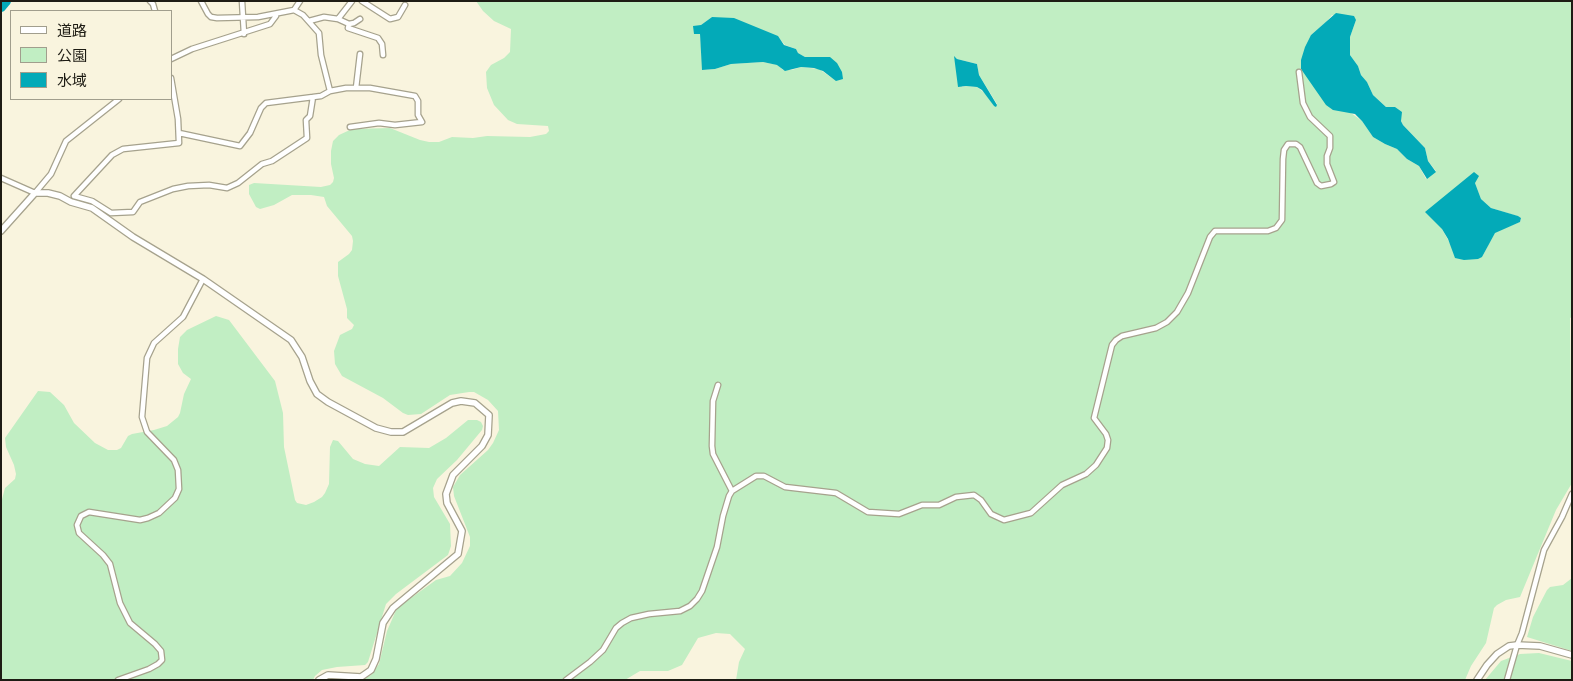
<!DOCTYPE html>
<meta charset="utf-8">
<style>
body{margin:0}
#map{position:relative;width:1573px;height:681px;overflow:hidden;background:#f9f4de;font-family:Signika,"Noto Sans JP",sans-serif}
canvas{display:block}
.frame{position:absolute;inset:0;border:2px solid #1e1c14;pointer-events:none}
.legend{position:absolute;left:10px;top:10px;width:162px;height:90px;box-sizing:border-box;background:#f9f4de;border:1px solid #a19e8d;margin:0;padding:6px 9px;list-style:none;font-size:15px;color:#1e1c14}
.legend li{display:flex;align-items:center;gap:10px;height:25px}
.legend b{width:25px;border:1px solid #a19e8d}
</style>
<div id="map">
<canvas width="1573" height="681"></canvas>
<div class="frame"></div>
<ul class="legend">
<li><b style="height:6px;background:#fff"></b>道路</li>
<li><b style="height:14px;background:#c1eec3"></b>公園</li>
<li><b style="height:14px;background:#03aab8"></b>水域</li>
</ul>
</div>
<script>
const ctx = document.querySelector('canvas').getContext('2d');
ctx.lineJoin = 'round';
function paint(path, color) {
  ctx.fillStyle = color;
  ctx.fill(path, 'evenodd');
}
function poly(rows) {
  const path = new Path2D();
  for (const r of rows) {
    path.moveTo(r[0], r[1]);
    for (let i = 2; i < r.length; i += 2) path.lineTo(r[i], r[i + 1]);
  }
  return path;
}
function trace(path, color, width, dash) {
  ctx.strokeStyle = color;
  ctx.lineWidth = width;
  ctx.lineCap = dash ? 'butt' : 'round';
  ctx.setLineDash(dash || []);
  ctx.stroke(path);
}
paint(poly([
 [476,1,1572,1,1572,317,1570,318,1572,483,1556,510,1520,597,1506,600,1497,605,1494,608,1486,643,1471,666,1465,680,736,680,739,662,745,649,730,634,716,633,698,638,682,665,668,671,640,671,625,680,330,680,336,677,367,677,371,675,379,664,387,631,397,608,436,580,450,576,462,563,470,546,470,537,454,496,453,487,460,475,488,450,493,443,499,430,498,411,488,400,474,392,469,392,450,395,421,414,408,415,403,413,383,398,342,376,335,364,334,351,340,335,352,329,354,325,347,318,347,309,338,276,338,262,349,254,352,250,353,241,352,236,327,206,324,197,311,195,292,195,274,205,260,209,256,207,249,194,249,185,254,183,321,187,330,185,333,182,334,178,331,164,331,151,333,141,339,135,352,129,390,128,420,140,429,142,439,142,452,137,473,138,487,136,530,137,546,134,549,131,548,126,517,124,508,120,494,105,487,88,486,72,491,65,504,58,510,52,511,29,494,21,483,11],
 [1332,15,1356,20,1350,37,1350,55,1358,66,1361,75,1367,82,1373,95,1386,107,1395,107,1403,125,1425,148,1428,161,1436,171,1426,179,1419,166,1407,159,1397,149,1385,144,1373,137,1362,121,1351,113,1311,35,1326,22],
 [712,17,779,38,785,45,796,49,798,53,805,57,815,57,832,78,819,69,801,67,792,70,783,70,778,65,763,62,731,64,715,69,703,70,700,34,701,25],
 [954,57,957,59,977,64,979,75,997,104,994,106,987,95,977,87,966,86,962,87],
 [1475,183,1481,199,1491,208,1517,216,1521,218,1520,222,1495,232,1482,257,1453,249,1442,229],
 [216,316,229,320,275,381,283,413,284,447,295,500,297,503,306,505,314,502,322,497,325,493,329,484,330,447,333,440,338,441,353,459,365,464,379,466,400,447,429,448,446,438,468,420,477,420,481,422,483,426,482,430,457,460,437,479,433,488,434,497,450,524,451,546,448,555,396,594,386,604,368,662,365,665,337,667,322,670,315,676,313,680,1,680,1,503,5,488,15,479,16,474,14,465,6,447,5,438,38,391,50,392,64,405,74,423,95,443,108,450,117,450,121,448,128,436,132,434,154,430,167,426,178,417,180,413,184,394,191,379,183,373,178,364,178,349,180,337,187,330],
 [1572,578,1572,651,1527,637,1533,617,1547,590,1550,587,1563,585],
 [1539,653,1572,661,1572,680,1485,680,1501,661,1520,654]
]), '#c1eec3');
paint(poly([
 [1336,13,1354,16,1356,20,1350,37,1350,55,1358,66,1361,75,1367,82,1373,95,1386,107,1395,107,1402,112,1401,121,1403,125,1425,148,1428,161,1436,172,1427,179,1419,166,1407,159,1397,149,1385,144,1373,137,1362,121,1355,114,1333,110,1326,105,1301,69,1301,60,1305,47,1311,35],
 [712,17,734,18,778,36,784,45,796,49,798,53,805,57,830,57,837,63,842,72,843,79,836,81,823,71,814,68,801,67,785,71,777,65,763,62,731,64,715,69,702,70,700,34,694,34,693,26,701,25],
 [954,56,957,59,977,64,979,75,997,105,996,107,994,106,982,90,977,87,966,86,958,87],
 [1474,172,1479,176,1475,183,1481,199,1491,208,1518,216,1521,218,1520,222,1495,233,1482,257,1478,259,1464,260,1455,258,1448,239,1442,229,1425,212]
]), '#03aab8');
trace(poly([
 [1,7,6,1]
]), '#03aab8', 10);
const minor = poly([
 [150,1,153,4,155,11],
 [201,1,208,14,211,17,217,18,258,17,294,10,303,15,319,33,321,55,330,91],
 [242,1,244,34],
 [362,1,390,19,398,17,405,5],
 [294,10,300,1],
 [338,19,349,24,354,23,360,19],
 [309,21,324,17,338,19,352,1],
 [349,24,348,28,378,38,382,44,383,55],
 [171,59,192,49,270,24,276,16,275,14],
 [356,88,360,54],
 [179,133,240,146,250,133,261,108,266,103,321,96,330,91,346,88,370,88,415,96,418,101,418,115,422,122,395,125,379,123,350,127],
 [1,178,35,193,51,174,66,141,119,99],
 [74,196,92,201,111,213,133,212,140,202,173,189,188,186,209,185,227,188,238,183,262,164,272,161,307,138,306,120,310,116,313,97],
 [74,196,112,155,123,149,179,143,178,119,171,78],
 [718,385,713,401,712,446,713,454,732,491],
 [118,680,149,669,158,664,162,660,161,651,155,644,130,623,120,603,110,564,103,555,79,533,77,525,81,516,89,512,140,520,148,518,159,513,175,498,179,489,178,470,174,460,147,432,142,417,147,358,154,343,183,317,203,279],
 [566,680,590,662,603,650,616,628,622,623,631,618,649,614,680,611,690,606,697,599,702,591,717,547,723,516,729,496,732,491,756,476,764,476,785,487,836,493,868,512,899,514,922,505,939,505,956,497,974,495,981,500,991,514,1004,520,1031,513,1062,485,1086,474,1096,465,1107,448,1108,440,1106,434,1094,418,1112,345,1116,340,1122,336,1156,328,1167,322,1177,312,1188,293,1210,237,1215,231,1268,231,1276,228,1282,220,1283,159,1284,150,1288,144,1296,144,1300,147,1317,183,1321,186,1331,184,1334,182,1327,164,1327,156,1330,148,1330,136,1310,117,1303,103,1299,72],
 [1507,680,1517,645,1522,633,1544,550,1562,517,1572,494]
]);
const tertiary = poly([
 [1,231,35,193,48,193,60,196,71,202,92,208,133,237,203,279,291,340,302,357,310,381,317,394,328,402,376,428,391,432,403,432,452,403,461,401,475,403,489,415,488,435,482,446,453,475,446,494,447,503,462,531,458,554,393,608,383,623,376,659,371,670,361,677,328,675,319,680],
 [1477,680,1487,665,1497,654,1509,646,1517,645,1540,646,1572,655]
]);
trace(minor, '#a6a28d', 7);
trace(tertiary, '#a6a28d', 8);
trace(minor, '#fff', 4.5);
trace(tertiary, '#fff', 5.5);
</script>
